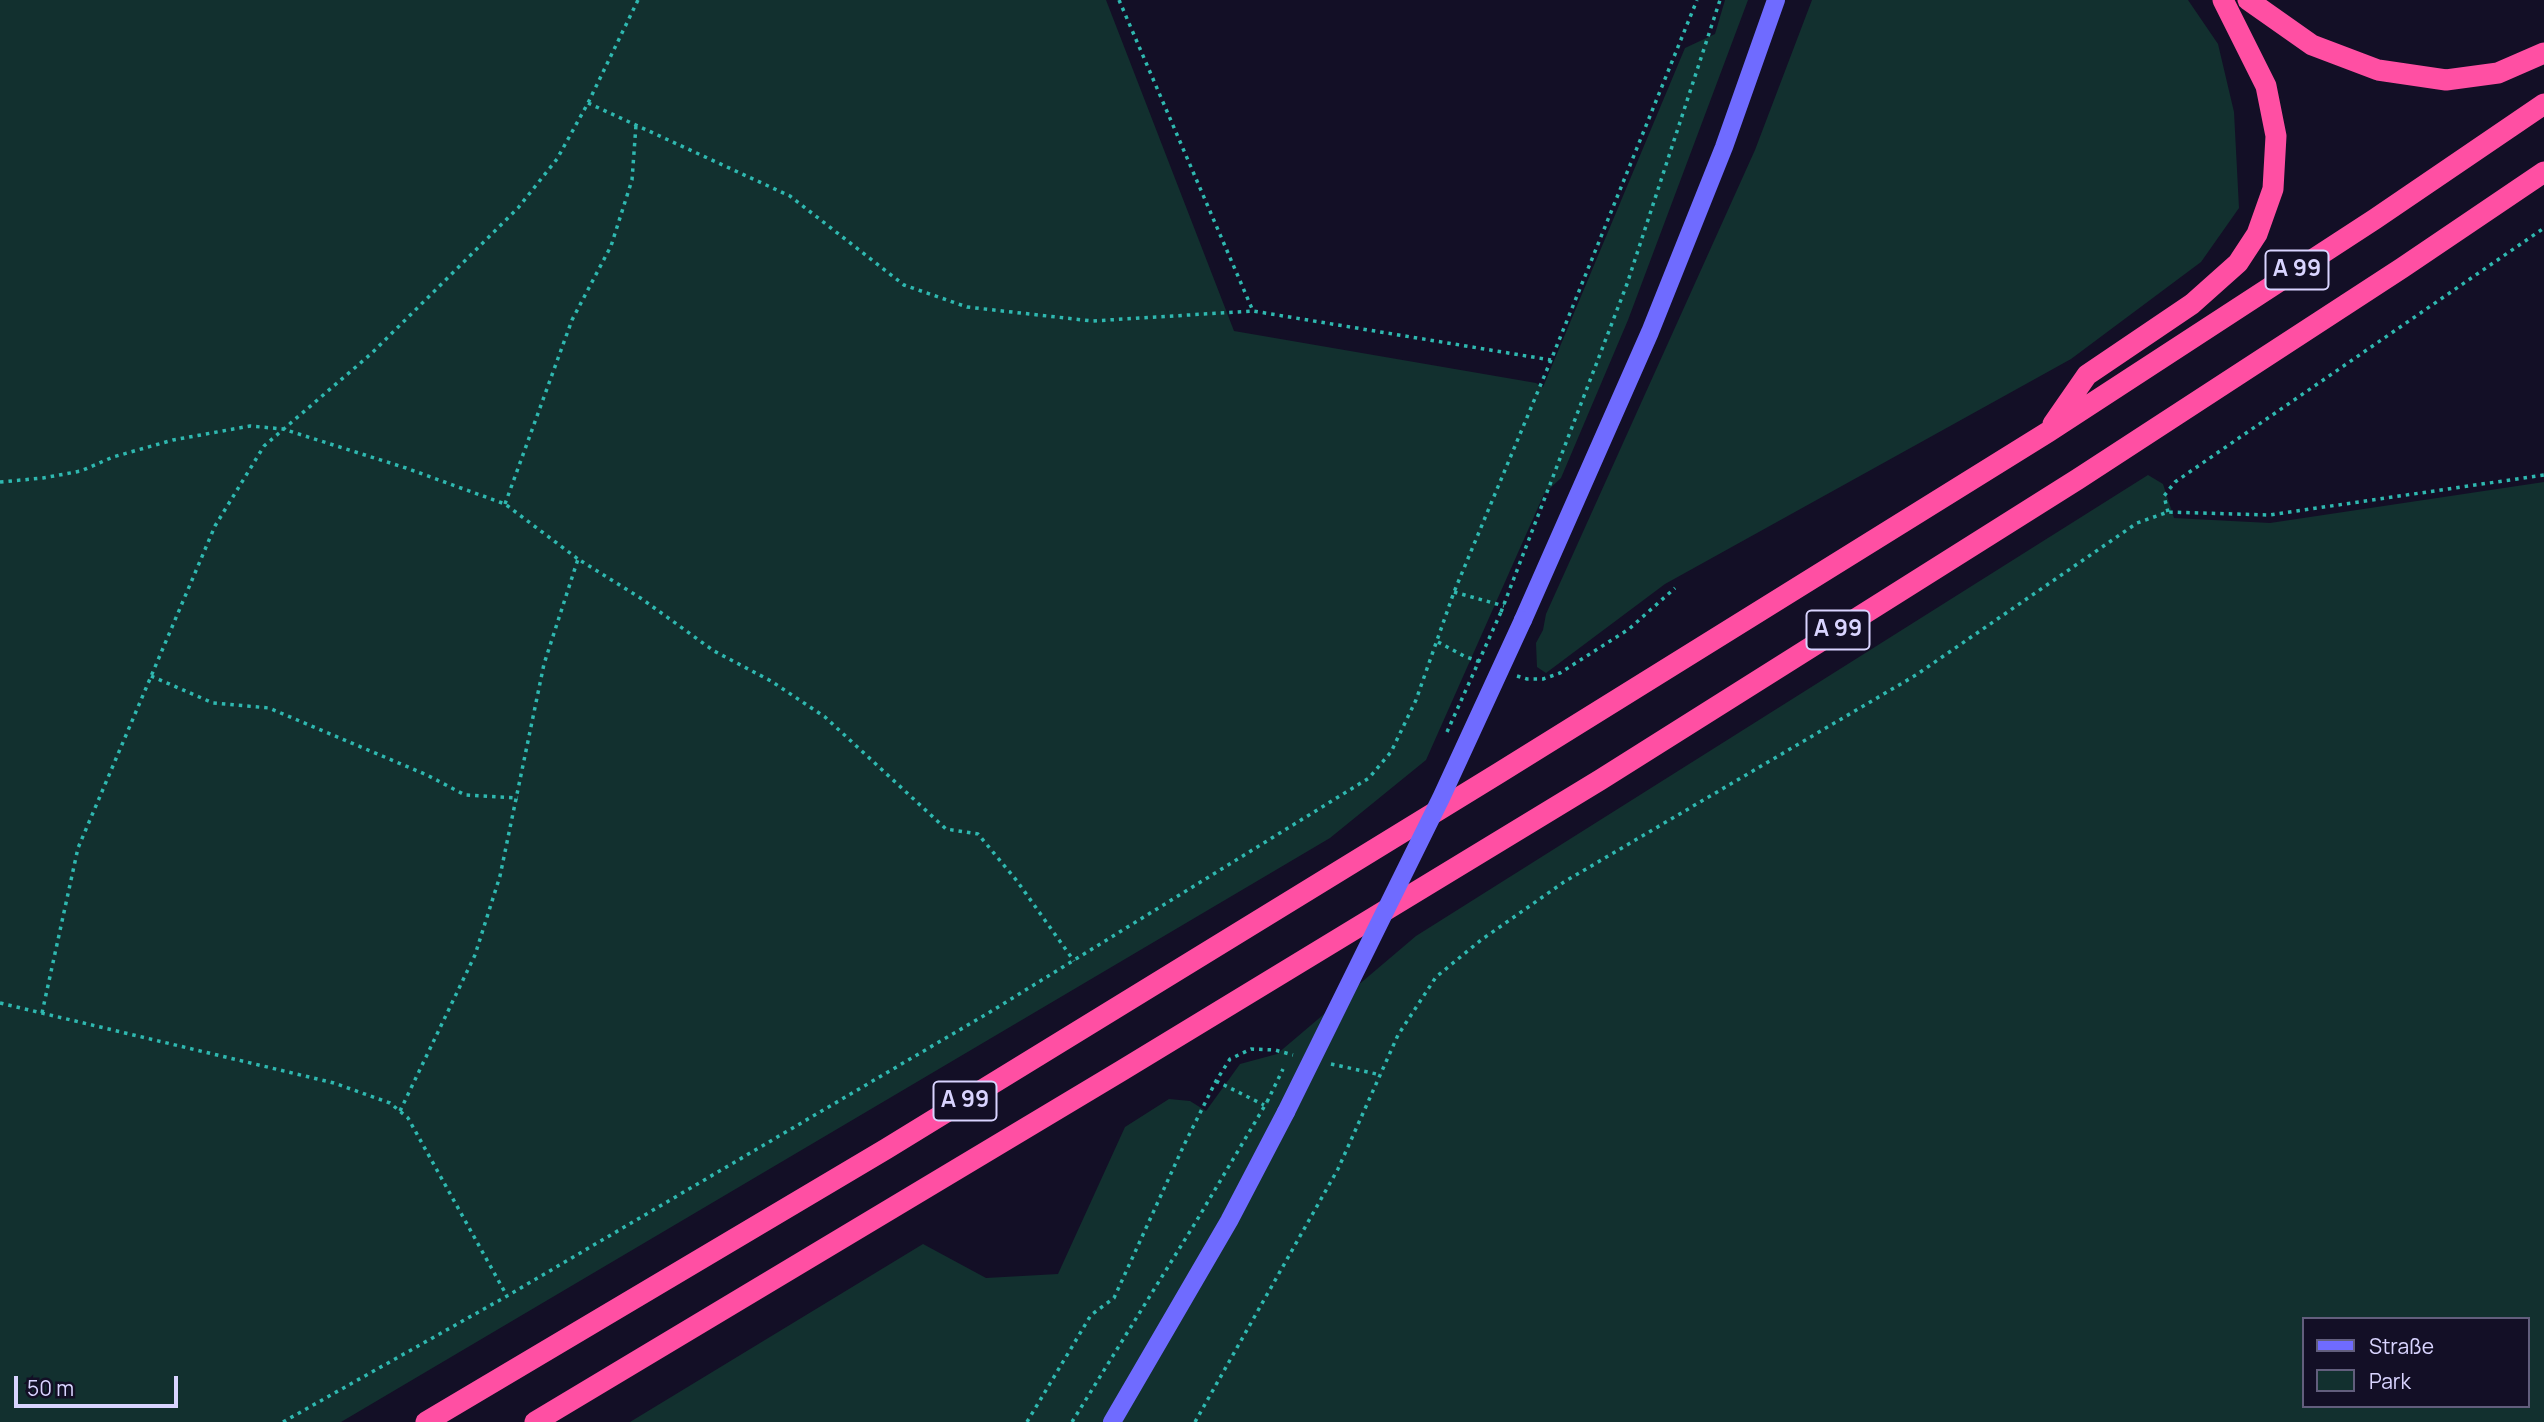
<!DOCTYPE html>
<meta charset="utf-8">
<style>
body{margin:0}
#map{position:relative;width:2544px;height:1422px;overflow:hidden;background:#130f26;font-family:Manrope,sans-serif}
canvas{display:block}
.legend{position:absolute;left:2302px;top:1317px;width:228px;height:91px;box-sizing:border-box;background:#130f26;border:2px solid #625e7d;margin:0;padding:9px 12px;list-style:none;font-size:21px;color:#d9d4ff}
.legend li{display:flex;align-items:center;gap:14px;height:35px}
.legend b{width:35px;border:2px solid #625e7d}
.scale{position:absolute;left:14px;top:1376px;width:164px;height:32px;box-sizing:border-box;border:4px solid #d9d4ff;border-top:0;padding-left:9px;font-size:21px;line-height:24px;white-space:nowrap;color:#d9d4ff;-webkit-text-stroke:5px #130f26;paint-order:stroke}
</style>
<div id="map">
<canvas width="2544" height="1422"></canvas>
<ul class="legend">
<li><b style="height:9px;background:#6f6bff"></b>Straße</li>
<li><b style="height:19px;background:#12302f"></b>Park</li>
</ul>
<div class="scale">50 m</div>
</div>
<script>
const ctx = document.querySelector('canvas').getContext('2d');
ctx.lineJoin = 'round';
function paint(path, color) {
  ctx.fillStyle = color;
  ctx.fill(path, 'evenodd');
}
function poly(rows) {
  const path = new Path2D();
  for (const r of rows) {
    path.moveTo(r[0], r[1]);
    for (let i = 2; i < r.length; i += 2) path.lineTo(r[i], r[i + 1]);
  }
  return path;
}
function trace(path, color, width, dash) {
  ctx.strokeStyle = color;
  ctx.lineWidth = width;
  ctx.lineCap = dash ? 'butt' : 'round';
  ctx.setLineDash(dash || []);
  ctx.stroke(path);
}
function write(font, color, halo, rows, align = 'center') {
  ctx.font = font + ' Manrope,sans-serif';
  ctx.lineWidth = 5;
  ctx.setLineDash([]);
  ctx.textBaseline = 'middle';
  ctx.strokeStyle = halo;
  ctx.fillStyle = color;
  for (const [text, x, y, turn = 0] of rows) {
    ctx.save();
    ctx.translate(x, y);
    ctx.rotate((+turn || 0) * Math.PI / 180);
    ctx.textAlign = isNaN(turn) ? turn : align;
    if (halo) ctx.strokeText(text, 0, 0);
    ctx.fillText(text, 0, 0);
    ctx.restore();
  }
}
paint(poly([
 [0,0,1106,0,1234,331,1536,383,1543,387,1685,48,1715,34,1725,0,1748,0,1628,320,1561,478,1544,494,1426,760,1330,838,341,1422,0,1422],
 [1812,0,2188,0,2218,44,2234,112,2239,208,2201,262,2071,359,1665,584,1546,673,1537,667,1536,643,1543,630,1546,614,1755,150],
 [2148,475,2163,484,2174,518,2270,523,2544,482,2544,1422,630,1422,923,1244,986,1278,1058,1274,1125,1127,1169,1099,1190,1101,1206,1111,1240,1064,1277,1054,1416,936],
 [2304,1319,2528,1319,2528,1406,2304,1406]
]), '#12302f');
trace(poly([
 [1119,0,1253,311,1551,360],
 [588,103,790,196,904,285,967,307,1092,321,1253,311],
 [0,482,43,478,81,471,113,457,173,440,250,426,283,429,406,468,505,504,578,559],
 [505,504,572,320,611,246,632,180,636,125],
 [2168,512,2164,496,2175,482,2544,228],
 [1454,592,1504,606],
 [1501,612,1627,284,1720,0],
 [1438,642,1464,656,1483,663],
 [151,676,213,703,269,708,427,775,465,795,518,798],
 [1517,676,1527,679,1543,679,1560,673,1629,629,1675,588],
 [0,1003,334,1083,390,1103,408,1118,507,1296],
 [42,1013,78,848,215,526,264,446,372,353,518,208,557,159,588,103,638,0],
 [1331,1064,1381,1075],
 [1216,1081,1264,1105],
 [400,1111,475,955,500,876,544,664,578,559,642,599,714,651,771,681,825,717,946,829,978,834,1017,881,1074,961],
 [283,1422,507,1296,990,1012,1369,778,1391,752,1416,700,1454,592,1551,360,1697,0],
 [1027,1422,1091,1315,1114,1298,1184,1145,1216,1081,1230,1059,1251,1049,1275,1050,1293,1055],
 [1072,1422,1197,1220,1267,1102],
 [1195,1422,1338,1169,1398,1035,1436,977,1481,940,1564,882,1916,675,2137,523,2168,512,2269,515,2544,475]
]), '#2fb8b0', 3.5, [3.5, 5]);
trace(poly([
 [1523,620,1650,332,1724,147,1776,0],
 [1112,1422,1229,1221,1286,1112]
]), '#6f6bff', 18);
trace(poly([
 [2248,0,2312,45,2378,70,2446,80,2498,73,2544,53],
 [2053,424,2087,375,2192,304,2238,263,2257,234,2273,189,2276,136,2266,86,2223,0],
 [426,1422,886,1149,1499,773,2048,432,2375,219,2544,104],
 [535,1422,1121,1071,1600,780,2078,479,2402,268,2544,172]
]), '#ff4fa3', 21);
trace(poly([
 [1447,732,1501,612],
 [1267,1102,1283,1069]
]), '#2fb8b0', 3.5, [3.5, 5]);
trace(poly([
 [1286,1112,1441,798,1523,620]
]), '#6f6bff', 18);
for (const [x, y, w] of [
 [2297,270,63],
 [1838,630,63],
 [965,1101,63]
]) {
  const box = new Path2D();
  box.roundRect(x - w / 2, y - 19.5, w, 39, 5);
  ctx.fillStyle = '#130f26';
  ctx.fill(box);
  trace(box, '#d9d4ff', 2);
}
write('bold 23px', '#d9d4ff', null, [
 ["A 99",2297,270],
 ["A 99",1838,630],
 ["A 99",965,1101]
]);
</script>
